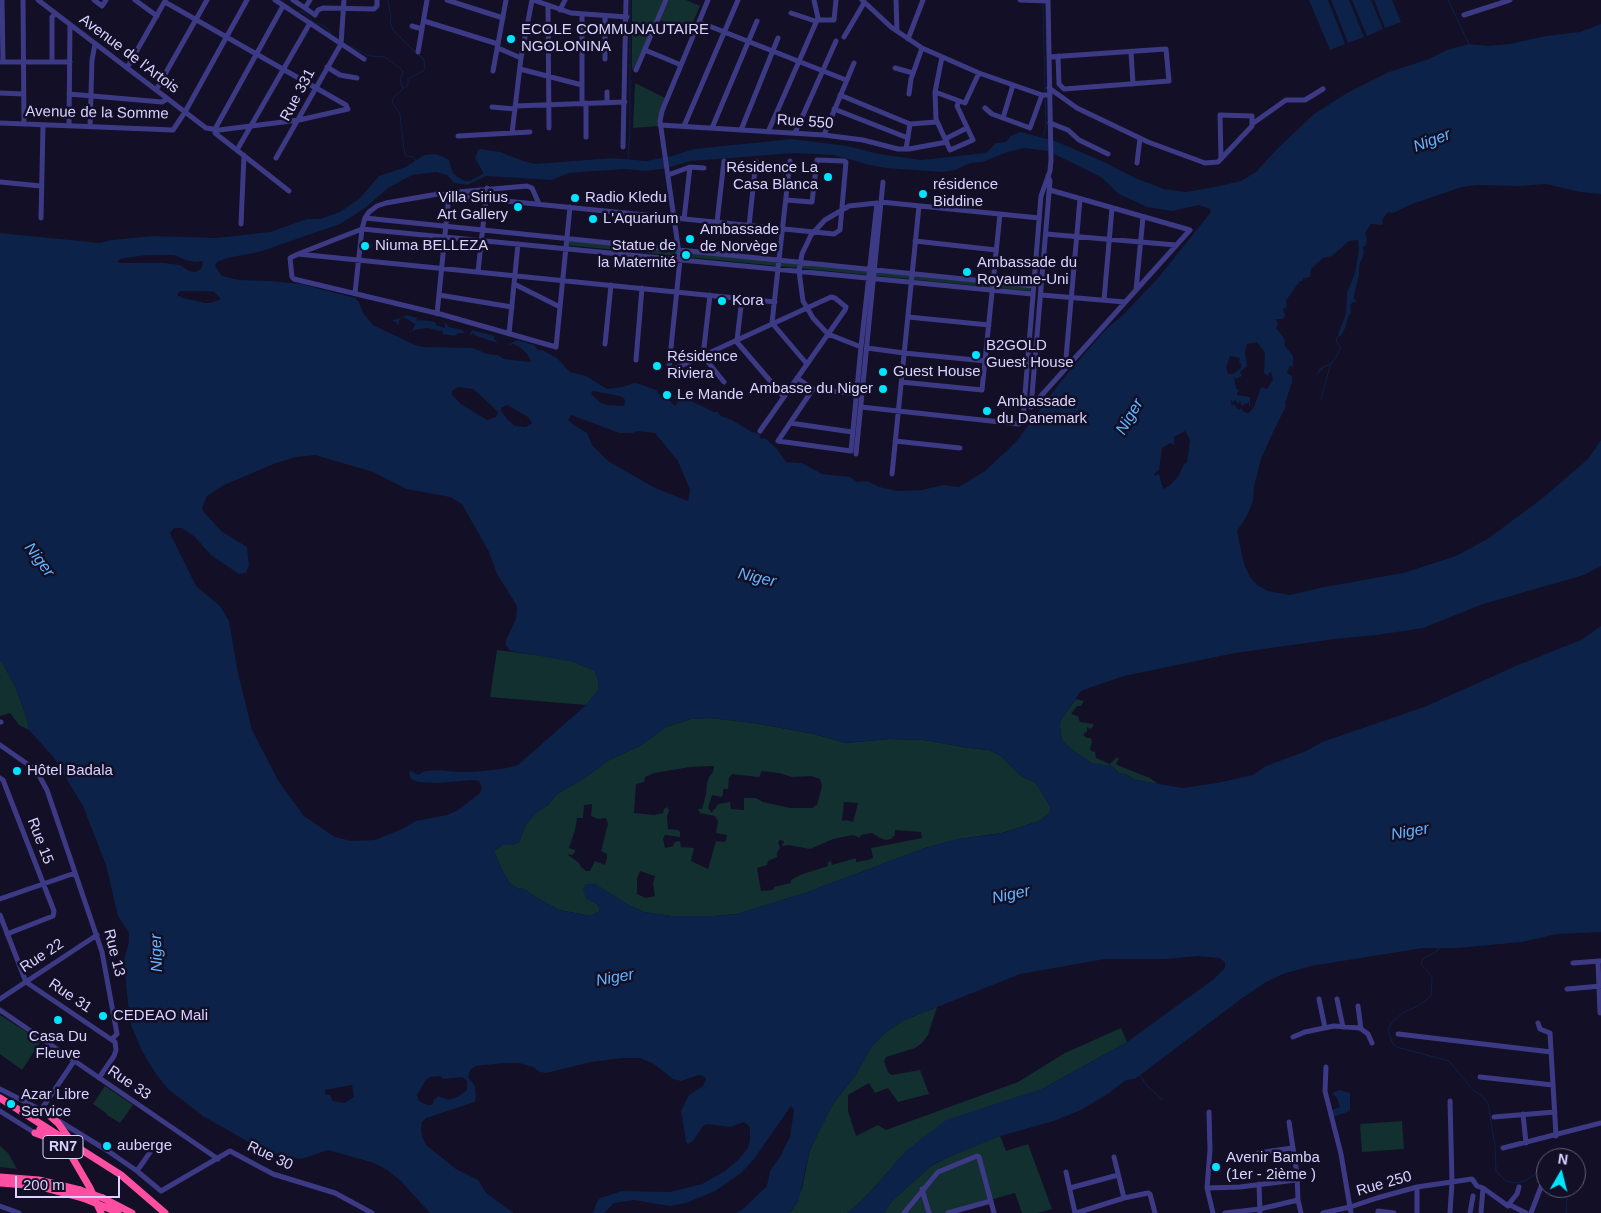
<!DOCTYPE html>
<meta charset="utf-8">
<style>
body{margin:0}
#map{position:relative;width:1601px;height:1213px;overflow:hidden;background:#130f26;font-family:Arial,sans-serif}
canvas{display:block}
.north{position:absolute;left:1536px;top:1148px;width:50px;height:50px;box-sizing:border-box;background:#130f26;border:1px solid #625e7d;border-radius:50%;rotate:8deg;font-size:14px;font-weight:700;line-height:20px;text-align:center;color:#d9d4ff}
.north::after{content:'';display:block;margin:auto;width:18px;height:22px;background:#00e5ff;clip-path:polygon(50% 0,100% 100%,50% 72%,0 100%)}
.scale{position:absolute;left:15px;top:1176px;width:105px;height:22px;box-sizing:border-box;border:2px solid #d9d4ff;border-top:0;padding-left:6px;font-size:15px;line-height:18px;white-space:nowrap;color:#d9d4ff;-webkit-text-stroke:4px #130f26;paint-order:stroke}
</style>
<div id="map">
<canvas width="1601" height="1213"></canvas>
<div class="north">N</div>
<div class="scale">200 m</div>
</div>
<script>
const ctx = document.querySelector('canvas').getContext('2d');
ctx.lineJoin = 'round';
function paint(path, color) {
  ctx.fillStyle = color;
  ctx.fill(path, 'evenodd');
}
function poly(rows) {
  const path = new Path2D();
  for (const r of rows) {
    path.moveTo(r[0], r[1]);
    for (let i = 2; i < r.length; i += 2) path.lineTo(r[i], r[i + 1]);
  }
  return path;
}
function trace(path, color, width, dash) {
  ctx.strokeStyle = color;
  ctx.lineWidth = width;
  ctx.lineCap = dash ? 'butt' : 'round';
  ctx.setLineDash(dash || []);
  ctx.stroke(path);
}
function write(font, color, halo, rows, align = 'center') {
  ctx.font = font + ' Arial,sans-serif';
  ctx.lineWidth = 5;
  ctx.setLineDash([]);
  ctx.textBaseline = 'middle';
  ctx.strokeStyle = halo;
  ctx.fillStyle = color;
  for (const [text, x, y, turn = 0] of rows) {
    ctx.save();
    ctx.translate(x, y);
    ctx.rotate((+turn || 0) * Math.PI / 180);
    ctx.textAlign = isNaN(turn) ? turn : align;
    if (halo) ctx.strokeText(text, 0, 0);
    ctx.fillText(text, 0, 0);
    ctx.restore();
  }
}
paint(poly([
 [632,0,665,0,633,70,632,68],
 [669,0,686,0,700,6,689,32,660,20],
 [635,83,665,98,659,126,633,128],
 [566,240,1030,288,1030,291,566,245],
 [497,650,551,657,574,662,595,671,598,680,599,689,586,705,490,697],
 [0,661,2,662,16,688,28,722,29,730,19,725,10,713,0,716],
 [1076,699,1084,701,1081,706,1077,706,1071,714,1078,716,1080,722,1093,724,1094,726,1090,729,1087,727,1087,731,1083,735,1087,738,1091,738,1092,742,1090,749,1093,752,1095,751,1096,758,1110,764,1117,757,1119,759,1116,763,1117,765,1150,778,1158,784,1135,780,1125,774,1119,773,1112,766,1092,764,1067,746,1062,740,1060,727,1060,721],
 [710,718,754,723,814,734,846,743,889,739,924,740,969,748,989,750,1001,756,1021,776,1036,783,1051,808,1049,814,1039,821,1002,833,959,839,925,848,805,893,737,914,714,916,671,916,644,912,627,904,594,884,585,885,586,898,598,905,600,911,591,916,559,910,534,896,524,889,517,888,510,884,501,868,494,851,502,845,513,845,519,842,526,824,536,813,548,805,557,794,583,779,609,760,640,746,666,727,691,719],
 [714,766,713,772,709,777,707,783,706,794,702,809,698,809,700,813,715,816,718,821,716,833,727,835,726,841,724,842,716,841,708,869,691,861,694,848,681,847,680,841,675,842,673,846,665,848,663,839,665,835,680,837,680,832,678,830,668,829,667,817,669,810,667,807,664,809,663,813,654,815,634,813,636,784,644,782,645,777,654,773,690,767],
 [762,771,779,773,792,777,811,776,820,779,822,786,817,805,814,806,813,808,790,808,763,802,756,798,744,798,744,810,731,809,730,802,718,804,715,809,713,810,712,813,708,808,712,795,721,797,723,795,723,789,728,789,729,778,732,774,759,777],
 [844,802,858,803,853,822,847,820,842,821],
 [592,804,591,816,598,819,606,818,608,824,601,851,607,854,607,858,605,865,595,861,590,871,586,871,581,867,579,863,567,854,572,855,575,852,575,850,569,848,575,830,577,818,583,818,584,805],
 [895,830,921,832,922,838,871,848,873,858,868,860,856,862,856,858,832,865,831,861,828,862,828,866,800,875,791,880,791,883,774,887,773,890,761,891,757,868,767,865,768,861,777,857,777,853,780,848,778,842,780,840,784,841,782,846,789,845,810,849,833,839,853,835,860,838,861,835,872,833,880,838,886,840,891,839,895,835],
 [640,871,655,876,653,884,655,896,646,898,637,894,637,879],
 [937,1007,928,1035,921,1044,915,1048,886,1057,884,1061,888,1072,892,1075,920,1070,929,1094,898,1102,888,1088,875,1093,869,1083,848,1095,848,1111,856,1136,878,1125,886,1130,1018,1082,1065,1053,1121,1028,1127,1042,1044,1088,907,1150,872,1190,857,1205,847,1213,789,1213,793,1209,802,1188,810,1150,822,1125,833,1104,854,1077,873,1045,885,1033,902,1021],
 [0,1015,41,1041,22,1070,0,1054],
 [105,1086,133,1105,120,1123,107,1115,106,1113,93,1104],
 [1402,1121,1404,1149,1362,1152,1360,1124],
 [1000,1136,1006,1151,1028,1144,1052,1209,1037,1213,1022,1213,1015,1193,957,1209,958,1213,884,1213,891,1202,931,1166,964,1149],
 [0,1146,8,1153,17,1169,0,1167]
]), '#12302f');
paint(poly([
 [1309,0,1328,0,1345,44,1330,50],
 [1331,0,1349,0,1364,37,1348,43],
 [1352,0,1371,0,1383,29,1367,36],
 [1374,0,1392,0,1401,22,1385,28],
 [1601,24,1601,194,1580,192,1546,184,1520,186,1477,185,1462,187,1412,204,1393,213,1388,212,1382,220,1383,223,1382,225,1371,224,1365,233,1367,238,1366,245,1363,247,1364,253,1359,266,1359,275,1354,295,1354,299,1357,302,1353,302,1350,305,1351,313,1348,316,1346,326,1341,336,1338,336,1339,332,1346,314,1347,293,1355,273,1359,250,1358,240,1349,241,1332,256,1323,258,1315,265,1311,269,1310,277,1304,278,1302,281,1300,281,1287,299,1286,302,1287,307,1283,309,1285,315,1283,319,1276,319,1278,325,1276,328,1284,338,1285,346,1293,356,1293,368,1290,365,1287,373,1292,376,1292,382,1285,403,1286,406,1273,432,1261,459,1254,486,1253,501,1248,514,1237,531,1244,564,1250,577,1257,585,1268,591,1290,595,1319,588,1403,573,1456,556,1489,538,1544,497,1588,459,1601,440,1601,566,1584,575,1483,604,1423,628,1377,635,1335,639,1235,653,1124,676,1083,690,1080,692,1061,721,1060,727,1062,740,1075,752,1087,759,1092,763,1112,766,1119,773,1123,773,1135,780,1183,788,1217,783,1253,775,1266,766,1306,751,1322,742,1424,707,1516,666,1581,640,1601,626,1601,932,1557,934,1522,942,1458,948,1423,948,1311,966,1283,974,1266,982,1241,999,1135,1079,1126,1080,1109,1093,1081,1110,1054,1121,1000,1136,942,1160,931,1166,891,1202,884,1213,847,1213,857,1205,872,1190,907,1150,946,1120,1044,1088,1127,1042,1214,979,1225,968,1225,962,1219,958,1198,956,1165,959,1105,959,1020,974,902,1021,885,1033,873,1045,854,1077,833,1104,810,1150,798,1202,789,1213,735,1213,742,1210,767,1186,770,1171,780,1157,790,1137,794,1110,791,1106,754,1159,741,1173,715,1191,686,1203,670,1206,634,1200,614,1203,604,1213,593,1213,597,1202,600,1198,622,1191,670,1192,702,1184,725,1171,739,1159,748,1148,750,1140,750,1127,744,1122,730,1127,707,1124,703,1126,693,1141,688,1144,686,1142,681,1111,689,1095,703,1086,706,1079,704,1076,698,1075,681,1081,673,1079,654,1064,640,1058,622,1058,591,1062,546,1073,540,1072,533,1067,519,1063,505,1063,476,1066,470,1070,468,1077,475,1086,476,1097,475,1102,426,1118,422,1122,421,1128,422,1137,426,1145,456,1169,478,1180,486,1193,514,1213,430,1213,400,1180,387,1170,374,1163,328,1150,301,1159,272,1153,259,1148,203,1116,168,1089,156,1074,142,1051,131,1025,127,995,124,960,129,942,129,933,118,916,106,865,83,806,54,758,29,730,28,722,16,688,2,662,0,661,0,233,100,243,111,240,153,236,216,238,270,232,307,219,320,219,340,212,360,198,379,176,406,167,424,155,435,154,441,156,449,160,453,173,458,177,464,181,470,181,483,174,483,172,475,158,478,150,481,149,500,152,523,161,535,164,613,158,646,161,672,156,694,149,792,139,847,146,879,154,921,160,986,153,996,143,1006,142,1011,136,1020,132,1055,141,1104,162,1135,178,1164,189,1186,192,1210,188,1241,181,1256,172,1277,149,1314,114,1347,93,1389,72,1429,59,1447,50,1469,44,1488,46,1510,44,1546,36,1580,32],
 [1024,148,1048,151,1101,177,1119,194,1147,207,1172,211,1199,205,1210,209,1211,212,1158,278,1124,314,1106,329,1062,380,1015,443,985,471,959,487,943,485,922,490,898,491,879,487,867,481,857,482,850,477,822,474,802,463,786,462,777,449,765,438,761,439,759,434,752,432,732,420,721,416,718,412,714,412,683,397,679,398,676,395,674,397,678,403,675,406,670,401,663,399,656,390,640,384,634,383,623,387,607,389,586,376,570,372,557,358,542,350,538,350,534,345,517,340,506,346,513,344,520,347,528,355,531,361,530,362,504,359,498,355,487,354,473,348,423,347,415,345,373,325,363,313,359,302,355,298,301,284,269,281,239,280,222,276,215,266,217,262,227,258,259,252,340,224,365,208,388,188,412,175,436,172,447,175,454,183,467,185,486,176,552,180,569,173,624,169,645,171,663,169,691,161,794,153,833,155,870,165,886,168,943,172,955,170,970,163,983,162,1007,152],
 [146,255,174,255,186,260,195,262,202,261,203,263,201,269,195,272,189,271,180,265,164,263,121,263,117,262,120,259],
 [180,291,206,291,214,292,221,299,211,303,205,303,183,298,177,295],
 [1257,342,1265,353,1264,373,1268,376,1269,373,1271,372,1273,380,1267,389,1261,387,1254,407,1249,413,1244,412,1241,408,1238,410,1234,404,1232,406,1230,399,1233,403,1235,400,1238,404,1240,401,1242,406,1249,402,1249,407,1250,406,1250,397,1237,395,1237,392,1240,391,1236,388,1234,378,1235,377,1236,379,1242,376,1240,372,1247,366,1245,352,1247,344],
 [1230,356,1237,357,1240,359,1239,363,1241,363,1241,368,1233,374,1228,374,1226,367],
 [458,387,473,389,480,395,498,412,496,417,487,420,461,404,452,395,452,391],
 [593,391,620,396,624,398,625,402,624,406,607,405,601,403,591,394],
 [507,405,528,417,532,423,526,427,515,426,508,420,501,411,501,408],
 [571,415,619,433,632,433,638,431,655,433,678,461,690,490,688,501,655,488,608,461,592,445,587,433,574,425,568,420],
 [1185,431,1190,440,1187,462,1184,464,1178,477,1170,485,1163,489,1159,474,1154,476,1155,473,1159,470,1162,448,1170,443,1174,445,1174,437],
 [315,455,373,472,407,489,450,497,462,504,489,552,497,574,517,606,516,619,506,640,506,646,511,651,574,662,595,671,598,680,599,689,586,705,518,765,502,769,472,772,457,772,439,770,425,771,418,775,410,770,409,774,411,779,418,782,438,783,473,780,479,781,482,788,480,793,458,810,447,815,416,821,402,829,375,840,351,841,335,837,304,816,279,782,252,730,238,673,229,621,220,606,196,586,170,533,174,528,182,528,195,537,211,555,239,574,246,573,249,565,247,547,221,531,204,512,202,508,207,496,224,485,276,463,296,457],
 [710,718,754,723,814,734,846,743,889,739,924,740,969,748,989,750,1001,756,1021,776,1036,783,1051,808,1049,814,1039,821,1002,833,959,839,925,848,805,893,737,914,714,916,671,916,644,912,627,904,594,883,585,885,583,890,586,898,598,905,600,911,591,916,559,910,534,896,524,889,517,888,510,884,501,868,494,851,502,845,513,845,519,842,526,824,536,813,548,805,557,794,583,779,609,760,640,746,666,727,691,719],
 [440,1076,443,1079,462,1077,467,1081,467,1090,459,1096,449,1100,438,1096,434,1100,432,1105,427,1105,419,1101,417,1095,425,1081,430,1077],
 [352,1085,354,1097,345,1103,333,1101,330,1095,325,1094,325,1090],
 [407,315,417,318,417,321,420,320,435,322,436,325,444,328,445,328,445,322,449,327,462,330,465,333,459,333,454,336,443,334,442,330,439,331,428,328,418,329,410,332,409,331,412,331,415,324,409,320,403,317,400,318,398,325,396,324,397,322,392,321],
 [472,330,494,336,494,339,498,343,474,335,473,333,469,337],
 [1340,1090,1350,1093,1350,1111,1332,1117,1332,1110,1340,1107,1337,1098,1332,1093]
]), '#0c2248');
trace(poly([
 [280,0,292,8],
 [388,0,391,18,390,22,393,30,415,52],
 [1448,0,1469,44],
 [1043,4,1045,92],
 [297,12,301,11,306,14,312,21,316,24,320,24,327,28,331,34],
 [347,45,370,56,385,57,396,66,400,68,403,72,400,80,403,89,393,98,392,102,400,114,404,150,406,156,413,157,416,161],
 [404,88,408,85,408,79,425,70,424,60,418,54],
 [1043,137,1046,126,1045,98],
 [628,159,630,124,630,0],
 [1317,372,1324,366],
 [1316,375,1325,366,1331,364],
 [1321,399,1330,366,1340,350,1340,347,1336,340,1338,336],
 [1440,947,1437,951,1423,959,1421,964,1432,977,1431,996,1418,1006,1404,1012,1392,1022,1389,1027,1389,1034,1393,1044,1397,1047,1449,1061,1474,1091,1482,1096,1488,1103,1495,1146,1496,1171,1506,1181,1515,1183,1525,1181,1546,1167],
 [1139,1074,1148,1087,1163,1100],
 [1566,1213,1568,1188]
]), '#0c2248', 1);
trace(poly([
 [2,0,3,62],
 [23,0,24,124],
 [38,0,206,128,219,130,299,120,348,109,346,105,165,2],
 [94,0,102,6,106,0],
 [135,0,157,16],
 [275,0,364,59],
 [293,0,305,8,310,0],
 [447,0,503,18],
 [533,0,571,13,627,17],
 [708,0,662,111,660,121,680,260,669,367,672,369,674,369,831,297,835,298,846,307,845,310,760,431],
 [814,0,818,18],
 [862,0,891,27,922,48,979,73,1042,95,1050,95],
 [896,0,897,31],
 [1020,0,1048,1],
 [548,5,549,128],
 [283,6,215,129,215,133,289,191],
 [305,8,315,15,318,10,323,8,374,9,377,6,377,0],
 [560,10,565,0],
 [791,13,815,21],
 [582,14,582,104],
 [1464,15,1510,0],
 [818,18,820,20,834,20,836,0],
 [424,21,498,44],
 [699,22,846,80],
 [412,26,422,29],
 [844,37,864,3],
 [908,39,923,0],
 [498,48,521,58],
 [645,50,681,65],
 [418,52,427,0],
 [1131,52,1133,84],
 [942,57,935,92,936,119,950,150,973,140,957,106,959,101],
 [1049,57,1166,49,1169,81,1064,89,1059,84,1058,56],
 [605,59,605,16],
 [0,62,70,62],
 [52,62,52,17,55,14],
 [327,67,340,75,357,78],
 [127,68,165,1],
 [895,68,913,73],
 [520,69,582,85],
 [636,70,666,0],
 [493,71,506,0],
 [1049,88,1077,108,1148,142,1205,163,1218,162,1252,126,1252,116,1220,115,1221,159],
 [156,90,207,0],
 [607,92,607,103],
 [935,92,965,103,979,73],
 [0,93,24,94],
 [69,94,162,102,167,99],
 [909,94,911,79,922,48],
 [840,95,910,124,937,122],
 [586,103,586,137],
 [515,106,625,102],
 [492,107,515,109],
 [985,108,992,114,1030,128,1042,95],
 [834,109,908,138],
 [1003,118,1013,85],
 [0,123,173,130,185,112,247,0],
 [1050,123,1068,130,1079,140,1108,154],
 [1252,124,1286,100,1305,100,1323,89],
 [660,125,824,135,863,140,898,149,909,149,947,142],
 [69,126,70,25],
 [684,126,738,0],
 [90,127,92,60,95,44],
 [712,128,757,21],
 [741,130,778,38],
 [768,132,818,18],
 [512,133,521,58,532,0],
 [795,133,836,41],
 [824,135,854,63],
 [458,136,530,132],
 [945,139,967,128],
 [623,147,626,0],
 [906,149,910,124],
 [237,150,310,23],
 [276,158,341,44,344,0],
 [790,161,772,323,807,364],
 [1137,163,1140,138],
 [668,175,690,167,704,168],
 [0,182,41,186],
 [446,193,527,186,532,188,539,204],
 [436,194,834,234,840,230,846,162,844,161,817,160,812,202,786,200],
 [881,202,1039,218],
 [41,218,43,125],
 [365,218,1033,286],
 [684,219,690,167],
 [717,222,724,161],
 [241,224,244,155],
 [749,226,756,161],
 [1046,234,1176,245],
 [915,241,996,250],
 [298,254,290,258,292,277,294,279,440,314,556,347,570,207],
 [478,272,487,188],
 [514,284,560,307],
 [1136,290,1143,217],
 [355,293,362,229,365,218,369,212,377,206,386,203,438,194],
 [439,295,512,307],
 [710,295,703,356,724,382],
 [1041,295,1125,302],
 [1104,300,1112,208],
 [775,302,298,254,362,229,1032,294],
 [437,314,449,195],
 [908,317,989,325],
 [509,334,518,244],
 [737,340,742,298],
 [736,341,784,397],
 [605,344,611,285],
 [867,348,904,353,1026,365],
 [636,360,642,288],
 [1065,369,1080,199],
 [797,378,813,389,857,394],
 [901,382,982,390,1000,214],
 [813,389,778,441,851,451,861,347,877,203,849,206,825,220,811,235,802,254,799,271,803,301,813,318,828,334,861,347],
 [861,407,1019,424,1023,419,1041,196,1050,171,1051,160,1048,0],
 [1031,407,1190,230,1050,190],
 [1031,407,1050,181,1048,176],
 [790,423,852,432],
 [895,441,960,448],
 [856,454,883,182],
 [892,474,919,206],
 [0,722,1,722],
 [0,745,36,770,47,790,102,952,117,1034,112,1039],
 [0,778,3,780,54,911,53,916,7,934],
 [0,899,75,873],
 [0,915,26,982,115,1042,116,1050,114,1056,99,1078],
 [1598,961,1600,1013],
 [1573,963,1600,961],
 [1567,989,1601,986],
 [0,999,97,935],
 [1319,999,1325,1028],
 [1337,999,1343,1027],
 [1358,1006,1361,1029],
 [0,1010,218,1159],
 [1538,1023,1540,1029,1550,1033,1556,1136],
 [1398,1034,1551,1052],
 [1293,1037,1305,1032,1334,1026,1360,1028,1368,1034,1372,1043],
 [1326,1067,1325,1091,1341,1154,1351,1213],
 [1480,1077,1553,1085],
 [0,1089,41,1110,108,1151,137,1171,161,1191,230,1151,273,1174,335,1193,372,1213],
 [41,1110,74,1061],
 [0,1111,35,1133],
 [1209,1112,1210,1150,1207,1188,1213,1213],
 [1523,1114,1526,1143],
 [1494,1117,1555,1112],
 [1289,1122,1297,1174,1298,1200,1301,1213],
 [1503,1148,1601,1123],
 [1258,1153,1292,1148],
 [1114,1157,1124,1198],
 [137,1171,153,1148],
 [1066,1172,1075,1213],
 [1259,1184,1260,1213],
 [1070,1188,1118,1175],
 [1207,1188,1240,1187,1296,1180],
 [922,1189,929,1213],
 [1508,1205,1517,1194,1519,1187],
 [0,1206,19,1213],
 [904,1213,938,1172,977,1156,979,1157,994,1213],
 [948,1213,991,1201],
 [1076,1213,1124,1198,1148,1193,1150,1194,1155,1213],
 [1225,1213,1260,1209,1298,1200],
 [1323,1213,1350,1207,1377,1198,1417,1187,1472,1179,1477,1186,1483,1188,1508,1206,1510,1205,1526,1213],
 [1378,1213,1378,1211,1394,1213],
 [1417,1213,1417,1187],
 [1450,1213,1452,1182,1450,1101],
 [1470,1213,1473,1196],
 [1481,1213,1483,1188],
 [1531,1213,1544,1179]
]), '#3d3a85', 5);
trace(poly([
 [0,1098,121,1175,165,1213],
 [50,1116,58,1123,71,1141],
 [40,1129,57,1141,72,1157,90,1188,101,1213],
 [35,1133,49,1138],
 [0,1177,39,1180,80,1190],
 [0,1183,38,1186,83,1198],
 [103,1198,132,1213],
 [105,1207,118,1213]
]), '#ff4fa3', 7);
trace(poly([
 [80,1190,103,1198],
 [83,1198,105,1207]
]), '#ff4fa3', 7);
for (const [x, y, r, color] of [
 [511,39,5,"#00e5ff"],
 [828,177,5,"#00e5ff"],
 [923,194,5,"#00e5ff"],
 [575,198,5,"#00e5ff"],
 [518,207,5,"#00e5ff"],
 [593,219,5,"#00e5ff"],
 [690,239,5,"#00e5ff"],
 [365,246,5,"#00e5ff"],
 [686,255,5,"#00e5ff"],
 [967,272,5,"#00e5ff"],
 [722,301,5,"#00e5ff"],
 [976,355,5,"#00e5ff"],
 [657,366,5,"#00e5ff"],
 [883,372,5,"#00e5ff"],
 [883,389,5,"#00e5ff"],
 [667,395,5,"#00e5ff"],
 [987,411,5,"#00e5ff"],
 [17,771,5,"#00e5ff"],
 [103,1016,5,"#00e5ff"],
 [58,1020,5,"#00e5ff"],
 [11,1104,5,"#00e5ff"],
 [107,1146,5,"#00e5ff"],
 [1216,1167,5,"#00e5ff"]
]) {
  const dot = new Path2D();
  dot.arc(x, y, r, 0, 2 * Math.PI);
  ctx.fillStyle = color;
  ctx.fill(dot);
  trace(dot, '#130f26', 2);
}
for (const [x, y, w] of [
 [63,1147,40]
]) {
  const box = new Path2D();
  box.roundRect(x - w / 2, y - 11.5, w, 23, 4);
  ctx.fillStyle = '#130f26';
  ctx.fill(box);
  trace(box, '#d9d4ff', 1);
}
write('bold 14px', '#d9d4ff', null, [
 ["RN7",63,1147]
]);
write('15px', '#d9d4ff', '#130f26', [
 ["ECOLE COMMUNAUTAIRE",521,30],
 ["NGOLONINA",521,47],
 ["Résidence La",818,168,"right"],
 ["Casa Blanca",818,185,"right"],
 ["résidence",933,185],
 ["Biddine",933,202],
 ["Villa Sirius",508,198,"right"],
 ["Art Gallery",508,215,"right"],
 ["Radio Kledu",585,198],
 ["L'Aquarium",603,219],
 ["Ambassade",700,230],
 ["de Norvège",700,247],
 ["Niuma BELLEZA",375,246],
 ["Statue de",676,246,"right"],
 ["la Maternité",676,263,"right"],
 ["Ambassade du",977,263],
 ["Royaume-Uni",977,280],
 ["Kora",732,301],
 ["B2GOLD",986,346],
 ["Guest House",986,363],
 ["Résidence",667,357],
 ["Riviera",667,374],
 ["Guest House",893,372],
 ["Ambasse du Niger",873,389,"right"],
 ["Le Mande",677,395],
 ["Ambassade",997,402],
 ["du Danemark",997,419],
 ["Hôtel Badala",27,771],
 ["CEDEAO Mali",113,1016],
 ["Casa Du",58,1037,"center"],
 ["Fleuve",58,1054,"center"],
 ["Azar Libre",21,1095],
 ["Service",21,1112],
 ["auberge",117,1146],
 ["Avenir Bamba",1226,1158],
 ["(1er - 2ième )",1226,1175]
], 'left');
write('15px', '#d9d4ff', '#130f26', [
 ["Avenue de l'Artois",129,54,37],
 ["Rue 331",298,95,-62],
 ["Avenue de la Somme",97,113,1],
 ["Rue 550",805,122,4],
 ["Rue 15",40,841,69],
 ["Rue 13",114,953,76],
 ["Rue 22",42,956,-33],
 ["Rue 31",70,996,34],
 ["Rue 33",129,1083,34],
 ["Rue 30",270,1156,25],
 ["Rue 250",1384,1184,-16]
]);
write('italic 16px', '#62b6ff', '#130f26', [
 ["Niger",1432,141,-21],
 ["Niger",1130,417,-60],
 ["Niger",39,560,53],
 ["Niger",757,578,13],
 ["Niger",1410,832,-10],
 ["Niger",1011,895,-12],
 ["Niger",157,953,-92],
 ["Niger",615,978,-10]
]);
</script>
